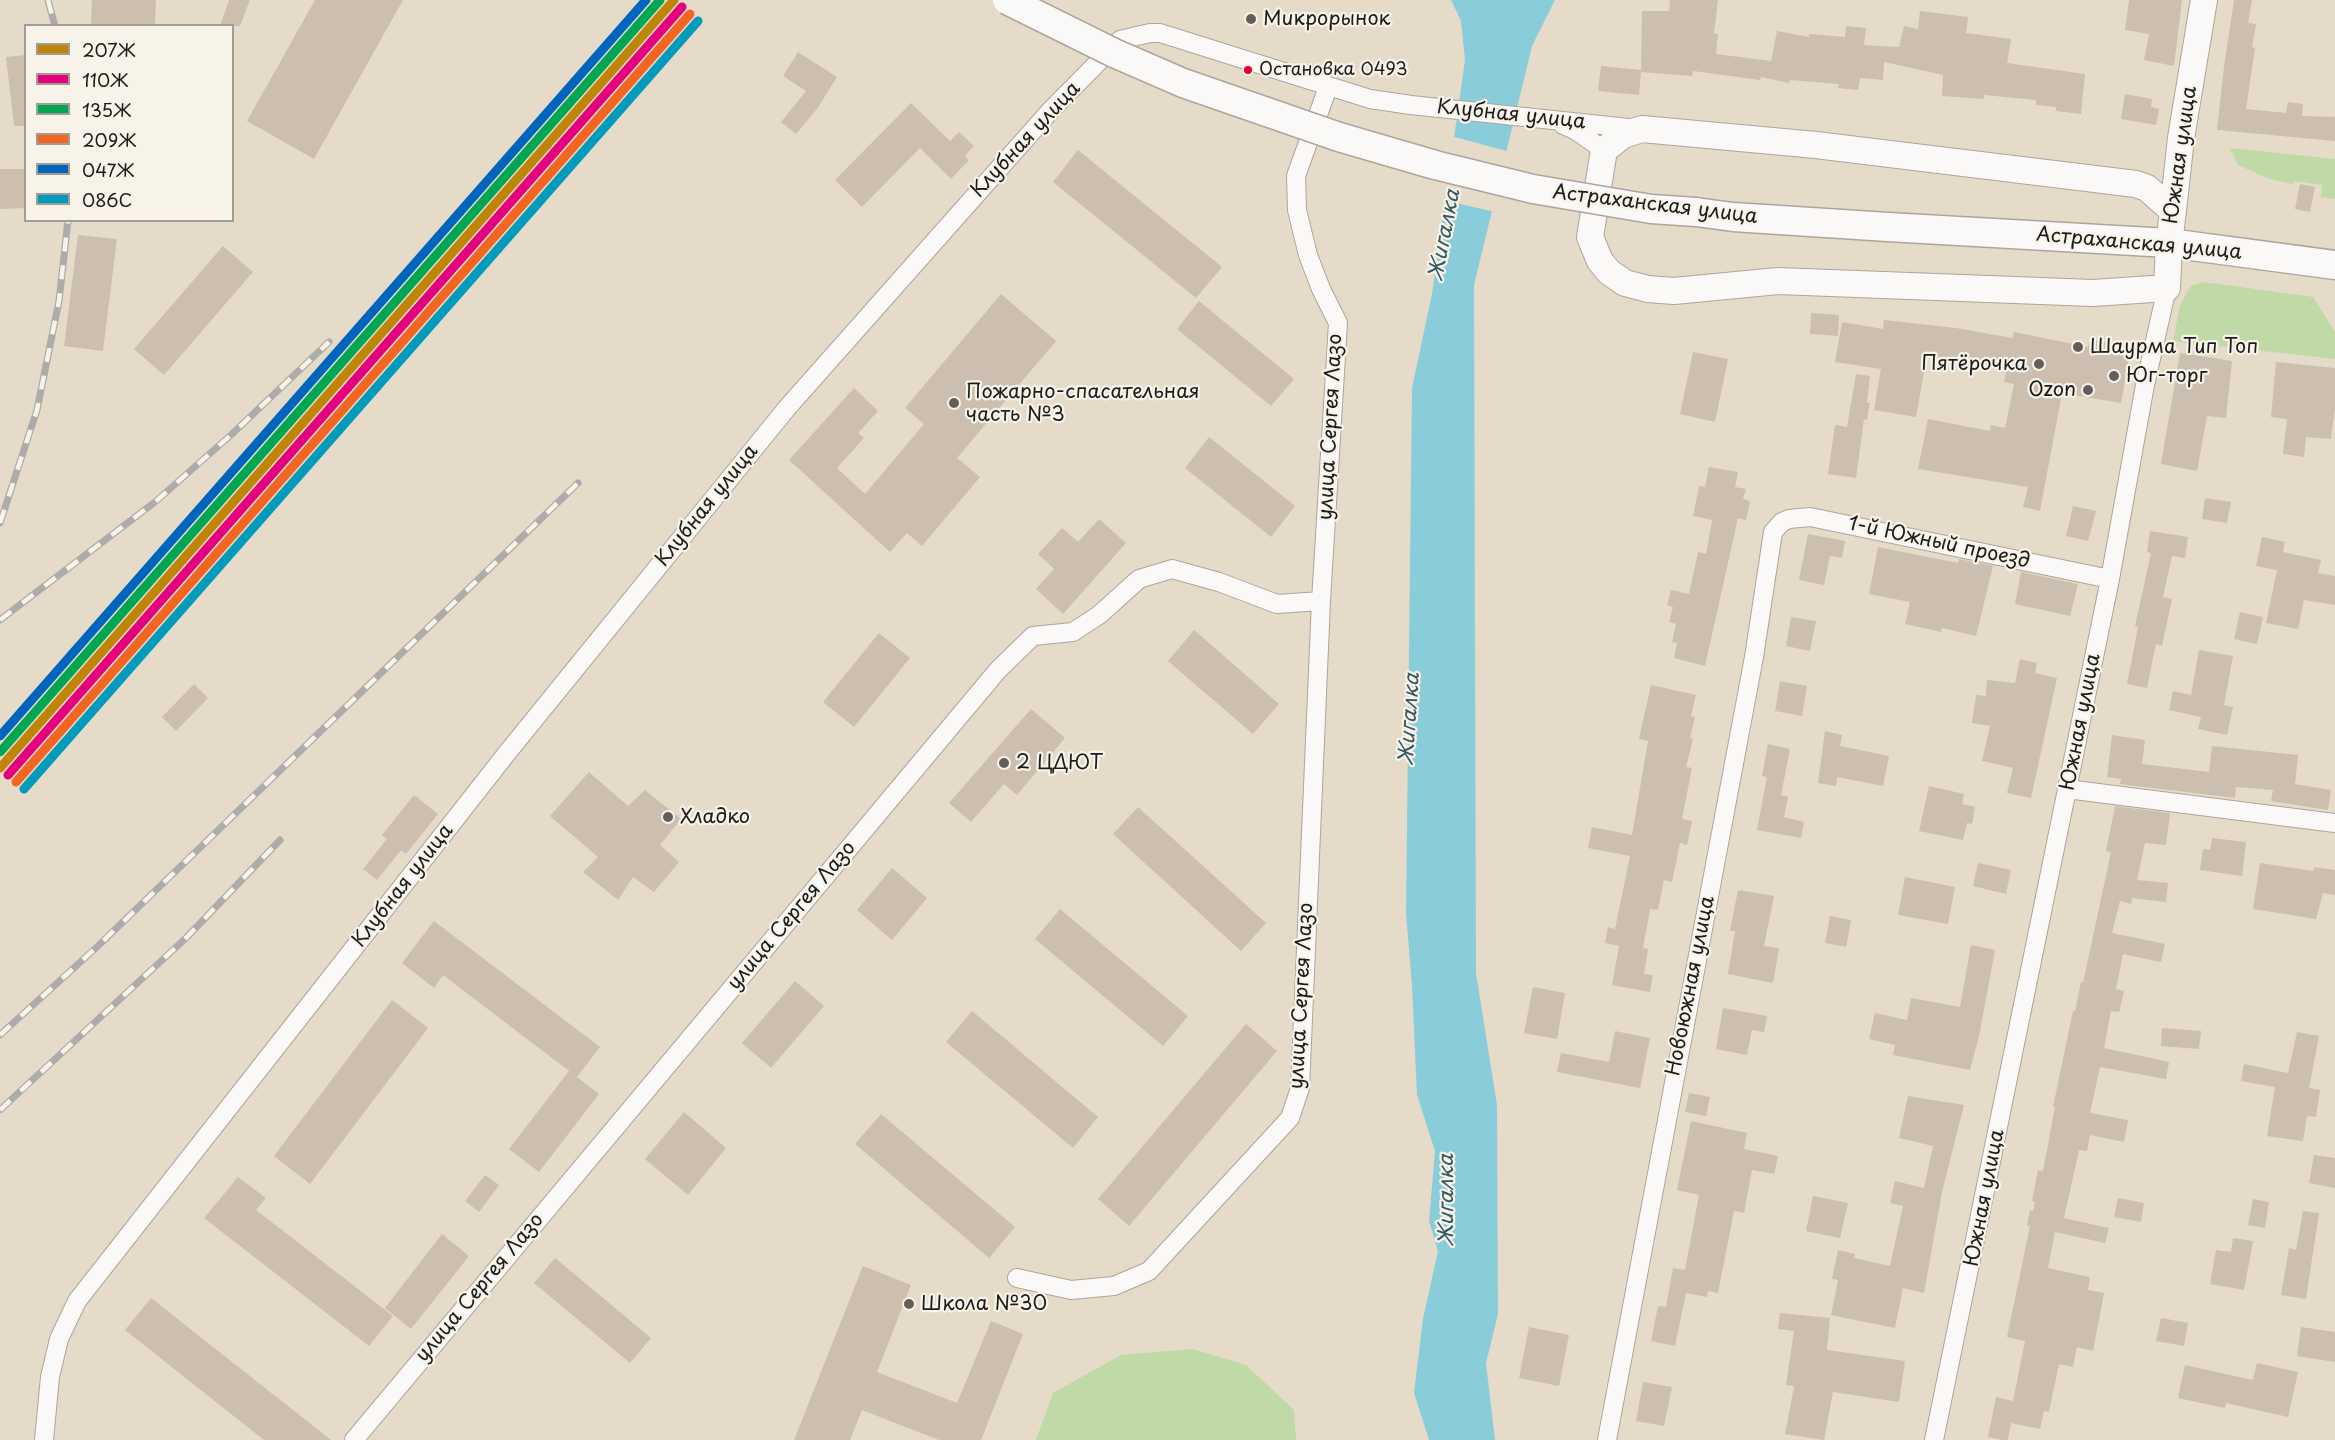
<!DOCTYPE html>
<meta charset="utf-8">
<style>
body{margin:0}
#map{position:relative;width:2335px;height:1440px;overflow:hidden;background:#e6dac9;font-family:"Playpen Sans",sans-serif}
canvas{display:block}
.legend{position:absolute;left:24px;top:24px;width:210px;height:198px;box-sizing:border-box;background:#f7f3e8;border:2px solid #9f9d96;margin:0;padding:8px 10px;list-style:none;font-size:18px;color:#1c1c1c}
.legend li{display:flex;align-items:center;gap:12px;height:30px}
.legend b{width:30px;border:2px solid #9f9d96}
</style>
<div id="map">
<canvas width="2335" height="1440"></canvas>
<ul class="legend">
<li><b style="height:8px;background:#c08407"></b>207Ж</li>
<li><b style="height:8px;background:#e5007d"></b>110Ж</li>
<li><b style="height:8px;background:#00a651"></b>135Ж</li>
<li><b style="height:8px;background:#f26522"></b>209Ж</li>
<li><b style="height:8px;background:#0065bd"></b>047Ж</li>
<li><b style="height:8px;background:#039bbc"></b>086С</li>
</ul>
</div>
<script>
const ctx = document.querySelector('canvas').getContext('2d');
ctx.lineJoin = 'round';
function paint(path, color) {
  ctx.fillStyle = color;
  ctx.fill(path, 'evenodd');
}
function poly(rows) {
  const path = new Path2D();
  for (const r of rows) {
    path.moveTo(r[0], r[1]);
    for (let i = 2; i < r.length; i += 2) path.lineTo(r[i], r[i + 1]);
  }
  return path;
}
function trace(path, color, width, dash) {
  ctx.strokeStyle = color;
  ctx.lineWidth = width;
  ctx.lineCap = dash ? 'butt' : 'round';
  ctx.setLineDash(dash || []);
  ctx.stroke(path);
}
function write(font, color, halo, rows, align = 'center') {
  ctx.font = font + ' "Playpen Sans",sans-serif';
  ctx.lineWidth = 4.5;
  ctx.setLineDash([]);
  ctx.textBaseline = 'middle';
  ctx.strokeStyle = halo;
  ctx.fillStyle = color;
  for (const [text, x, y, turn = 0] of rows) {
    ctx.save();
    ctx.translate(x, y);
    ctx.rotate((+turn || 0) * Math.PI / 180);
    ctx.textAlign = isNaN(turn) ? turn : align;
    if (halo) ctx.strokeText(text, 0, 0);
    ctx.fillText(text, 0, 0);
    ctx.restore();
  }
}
paint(poly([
 [2230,148,2335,159,2335,199,2321,197,2322,185,2295,181,2292,184,2270,179,2238,165],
 [2204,282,2313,297,2335,332,2335,359,2173,341,2180,305,2191,286],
 [1193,1349,1246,1365,1294,1410,1296,1440,1036,1440,1053,1393,1121,1355]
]), '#bfd9a7');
paint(poly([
 [1451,0,1555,0,1532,46,1474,285,1476,973,1497,1105,1498,1314,1486,1363,1495,1440,1429,1440,1414,1393,1423,1319,1438,1251,1429,1221,1435,1151,1417,1095,1412,986,1406,913,1412,388,1432,294,1465,60,1461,21]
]), '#8acdda');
paint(poly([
 [1451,136,1510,152,1495,212,1443,200]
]), '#e6dac9');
paint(poly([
 [92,0,156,0,155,26,91,26],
 [229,0,250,0,240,26,220,26],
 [315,0,403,0,314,159,247,121],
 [1670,0,1718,0,1714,33,1718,34,1716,54,1771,61,1777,31,1809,37,1809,34,1845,37,1846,26,1866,28,1864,45,1899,47,1904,26,1918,29,1920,11,1968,17,1966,33,2011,39,2007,63,2085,74,2081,114,2056,111,2056,107,2036,105,2036,100,1984,95,1984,99,1942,96,1943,75,1884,62,1883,80,1860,78,1858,90,1838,88,1839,84,1790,80,1789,83,1761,77,1760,80,1693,71,1692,76,1641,72,1639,95,1598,91,1601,66,1641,70,1642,11,1669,11],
 [2129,0,2182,0,2174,66,2144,60,2149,34,2125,30],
 [2234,0,2252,0,2248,23,2256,24,2252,47,2255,48,2246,109,2286,113,2288,102,2303,104,2302,116,2335,117,2335,141,2217,130,2224,67],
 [798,52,837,77,817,109,796,134,781,122,806,91,783,76],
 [26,55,26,126,14,126,6,57],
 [2125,94,2152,99,2151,107,2159,109,2156,125,2121,119],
 [911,103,950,141,959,132,974,146,965,156,969,160,951,179,920,148,862,207,835,180],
 [1078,150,1222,267,1196,298,1053,182],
 [0,169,26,169,26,208,0,209],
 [2300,184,2315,187,2310,212,2295,209],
 [78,235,117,239,103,351,64,346],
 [223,246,253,272,164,375,134,349],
 [1001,294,1056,341,957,458,980,477,922,546,907,533,890,552,789,460,854,388,878,411,858,433,864,438,837,468,865,494,924,424,905,408],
 [1199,301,1294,379,1271,406,1177,329],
 [1811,313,1839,315,1838,336,1810,334],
 [1884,320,1956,328,2012,338,2014,332,2088,347,2090,339,2131,346,2121,403,2062,393,2040,511,2023,507,2028,487,1918,469,1928,419,1990,431,1991,425,2005,428,2014,384,2004,382,2007,368,1927,355,1916,417,1874,410,1881,369,1835,362,1842,322,1883,329],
 [1693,352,1728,359,1715,422,1680,414],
 [2180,353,2232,361,2226,418,2207,416,2197,471,2161,464],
 [2276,362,2335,368,2335,408,2331,439,2306,437,2304,457,2283,454,2287,419,2271,417],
 [1856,374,1870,376,1867,403,1870,403,1867,420,1864,419,1856,478,1828,474,1835,425,1847,427],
 [1209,437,1295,506,1271,537,1185,468],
 [1709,467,1738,472,1735,487,1746,489,1743,499,1750,501,1746,520,1738,518,1705,666,1674,658,1677,643,1672,642,1676,624,1669,622,1673,607,1667,605,1671,590,1689,594,1698,552,1706,554,1712,520,1693,516,1699,486,1705,487],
 [2205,498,2231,502,2227,523,2202,519],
 [2073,506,2096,511,2088,541,2066,536],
 [1099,519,1126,543,1063,614,1036,589,1054,569,1038,554,1062,528,1078,542],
 [2150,531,2188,537,2185,558,2172,556,2163,597,2172,599,2162,646,2156,644,2147,688,2127,684,2138,627,2135,626,2151,553,2147,552],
 [1808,534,1845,541,1842,558,1830,556,1824,585,1799,580],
 [2262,537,2285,542,2283,552,2321,560,2318,573,2335,576,2335,605,2304,600,2298,629,2266,623,2277,570,2256,566],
 [1878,547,1958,563,1959,559,1993,566,1976,636,1942,628,1941,632,1905,624,1910,602,1869,594],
 [2021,572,2078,584,2070,616,2015,604],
 [2240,612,2263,617,2257,644,2234,639],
 [1791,617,1816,621,1810,651,1786,646],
 [1194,630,1279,704,1253,734,1168,661],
 [879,633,910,658,854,727,823,702],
 [2199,650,2233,656,2224,705,2233,707,2227,735,2198,729,2201,717,2169,710,2173,691,2191,695],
 [2020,659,2037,663,2035,673,2057,678,2031,798,2007,793,2013,768,1982,761,1990,726,1972,723,1976,695,1986,696,1987,680,2015,683],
 [1780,681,1807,686,1802,716,1775,711],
 [194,684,208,698,176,731,162,717],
 [1651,685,1696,695,1691,716,1695,717,1690,738,1693,739,1686,767,1692,768,1682,819,1692,821,1687,845,1680,843,1672,882,1664,880,1658,910,1650,909,1643,948,1648,949,1644,974,1653,975,1650,992,1612,985,1619,946,1605,943,1608,927,1615,929,1630,856,1588,848,1592,827,1632,835,1648,741,1639,739],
 [1031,709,1065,738,1017,795,1004,784,971,822,949,803],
 [1825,731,1842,735,1840,746,1889,756,1883,786,1837,777,1836,786,1818,783],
 [2112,735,2145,740,2142,764,2209,772,2212,746,2298,755,2295,784,2331,790,2328,810,2271,801,2273,790,2236,787,2235,798,2120,784,2121,779,2107,777],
 [1768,744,1790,749,1781,795,1788,797,1784,817,1804,822,1801,838,1757,830,1767,777,1762,776],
 [589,772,628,806,645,790,681,819,660,845,679,862,654,892,633,877,618,900,583,872,598,857,550,816],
 [1929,786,1964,794,1962,804,1975,807,1972,824,1967,823,1963,840,1919,831],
 [414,795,438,814,406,854,401,850,377,880,363,869,387,839,382,835],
 [2115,806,2170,813,2166,845,2145,843,2137,880,2168,883,2166,902,2132,898,2131,904,2120,901,2112,933,2165,944,2161,962,2123,954,2116,989,2124,991,2119,1012,2111,1011,2104,1048,2169,1062,2166,1079,2100,1067,2090,1113,2128,1120,2124,1142,2090,1135,2087,1151,2079,1150,2064,1218,2109,1228,2105,1243,2055,1232,2048,1268,2090,1277,2088,1290,2104,1293,2093,1351,2077,1347,2073,1367,2059,1364,2049,1412,2044,1411,2040,1429,2011,1423,2008,1440,2003,1440,1988,1437,1996,1397,2013,1401,2025,1341,2007,1337,2028,1236,2030,1226,2027,1226,2030,1210,2033,1211,2035,1202,2032,1201,2038,1170,2043,1171,2055,1107,2053,1107,2073,1011,2075,1011,2081,982,2083,983,2111,852,2106,851],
 [1138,807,1266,923,1241,951,1113,834],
 [2212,838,2246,842,2242,876,2200,870,2203,849,2210,850],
 [1978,863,2011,870,2006,894,1973,886],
 [2260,863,2314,871,2314,867,2335,870,2335,895,2323,893,2316,919,2253,909],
 [892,868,927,898,892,940,857,910],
 [1905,877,1955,887,1948,924,1898,915],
 [1738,890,1774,896,1764,946,1779,948,1773,983,1728,974,1735,931,1730,931],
 [1060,909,1188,1016,1163,1046,1035,939],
 [1830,916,1851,920,1846,947,1825,943],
 [434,921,600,1047,577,1077,443,975,434,988,402,963],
 [1971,945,1995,950,1979,1036,1970,1070,1893,1055,1895,1045,1869,1039,1875,1013,1907,1020,1911,998,1960,1007],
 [795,981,824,1006,771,1068,742,1043],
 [1533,987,1565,993,1557,1039,1524,1033],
 [392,1000,428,1028,310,1184,274,1156],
 [1723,1008,1767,1016,1764,1032,1752,1030,1747,1055,1716,1049],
 [972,1011,1098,1117,1073,1148,946,1042],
 [1246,1024,1277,1051,1129,1226,1098,1199],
 [2162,1028,2201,1031,2199,1049,2161,1046],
 [1615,1031,1650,1038,1640,1088,1557,1072,1561,1053,1609,1062],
 [2297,1032,2319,1036,2309,1088,2320,1090,2316,1117,2307,1116,2303,1141,2267,1136,2275,1087,2241,1081,2244,1064,2288,1073],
 [569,1071,599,1094,539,1172,509,1149],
 [1689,1093,1710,1097,1706,1116,1685,1112],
 [1908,1096,1964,1105,1942,1192,1924,1293,1903,1288,1895,1328,1831,1315,1838,1280,1832,1279,1838,1250,1855,1254,1854,1258,1890,1266,1903,1206,1890,1203,1895,1181,1924,1188,1933,1146,1899,1138],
 [684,1112,726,1148,688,1195,645,1159],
 [881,1114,1015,1227,989,1258,855,1144],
 [1691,1121,1747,1133,1744,1149,1778,1156,1774,1174,1752,1170,1744,1213,1734,1211,1718,1293,1708,1291,1707,1297,1686,1293,1675,1346,1651,1341,1658,1306,1666,1307,1673,1268,1685,1270,1699,1195,1677,1190],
 [2314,1155,2335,1158,2335,1188,2309,1183],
 [485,1175,499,1185,479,1212,465,1201],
 [238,1177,266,1198,256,1210,393,1316,369,1346,204,1218],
 [1813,1196,1848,1203,1840,1238,1806,1231],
 [2118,1198,2144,1203,2141,1222,2114,1217],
 [2253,1199,2269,1202,2265,1228,2248,1225],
 [2303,1211,2319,1213,2306,1299,2281,1295,2289,1248,2296,1250],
 [442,1234,469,1256,411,1329,385,1308],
 [2233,1238,2253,1241,2244,1290,2210,1284,2216,1250,2231,1252],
 [555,1258,651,1338,630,1363,534,1283],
 [863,1266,911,1285,877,1372,957,1403,991,1321,1023,1334,981,1440,939,1440,862,1410,850,1440,794,1440],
 [151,1298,331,1440,264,1440,125,1330],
 [1780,1313,1830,1318,1827,1350,1905,1361,1899,1402,1833,1392,1824,1440,1785,1434,1794,1386,1786,1385,1794,1331,1778,1329],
 [2161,1318,2188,1323,2184,1346,2156,1341],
 [1529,1327,1569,1335,1559,1386,1519,1378],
 [2301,1327,2335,1332,2335,1362,2297,1356],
 [2257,1363,2298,1372,2288,1417,2226,1403,2225,1408,2178,1398,2185,1365,2253,1380],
 [1643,1382,1672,1387,1664,1426,1636,1421]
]), '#ccbfaf');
const street = poly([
 [1563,125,1575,130,1604,150],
 [2067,789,2335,823],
 [1017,1278,1071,1290,1114,1286,1149,1271,1290,1118,1300,1088,1321,601,1338,323,1321,289,1308,255,1297,210,1296,176,1328,87],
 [44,1440,50,1377,59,1339,77,1301,507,753,787,408,1051,110,1120,40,1150,33,1160,33,1370,99,1411,105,1638,129],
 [354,1440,998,670,1033,636,1073,632,1099,615,1139,579,1172,569,1219,582,1277,604,1321,601],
 [1607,1440,1754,657,1773,532,1782,522,1789,519,1810,517,2110,579],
 [1934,1440,2110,579,2145,385,2167,288]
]);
const secondary = poly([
 [2173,211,2147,188,2136,184,1816,145,1642,129,1623,135,1604,150,1590,237,1600,261,1609,272,1625,283,1648,289,1674,291,1778,281,2093,293,2167,288,2169,243,2173,211,2181,138,2204,0]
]);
const primary = poly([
 [1696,212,1733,217,1888,227,2169,243,2335,265]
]);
trace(street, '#ada59b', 20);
trace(secondary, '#ada59b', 28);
trace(primary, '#ada59b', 31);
trace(street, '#fbf9f7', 18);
trace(secondary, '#fbf9f7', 26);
trace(primary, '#fbf9f7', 28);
const rail = poly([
 [48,0,55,26],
 [0,523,37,410,59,301,68,220],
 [0,620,155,502,232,434,329,342],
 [0,1035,98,946,578,483],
 [0,1110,186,938,280,840]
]);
trace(rail, '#aeacaa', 7);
trace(rail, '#f7f3e8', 4.5, [14]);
const primaryBridge = poly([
 [1007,0,1114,53,1183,83,1339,137,1435,165,1533,189,1651,209,1696,212]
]);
trace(primaryBridge, '#ada59b', 31, []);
trace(primaryBridge, '#fbf9f7', 28);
trace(poly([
 [0,768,674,0]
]), '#c08407', 9);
trace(poly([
 [8,775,682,7]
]), '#e5007d', 9);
trace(poly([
 [0,752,660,0]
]), '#00a651', 9);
trace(poly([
 [16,782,690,14]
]), '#f26522', 9);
trace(poly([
 [0,736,646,0]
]), '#0065bd', 9);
trace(poly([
 [24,789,698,21]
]), '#039bbc', 9);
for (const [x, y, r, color] of [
 [1251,19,6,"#635e59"],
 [1248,70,5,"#e4002b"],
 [2078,347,6,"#635e59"],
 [2039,364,6,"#635e59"],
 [2114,376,6,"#635e59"],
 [2088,390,6,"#635e59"],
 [954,403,6,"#635e59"],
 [1004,763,6,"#635e59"],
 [668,817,6,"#635e59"],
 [909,1304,6,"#635e59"]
]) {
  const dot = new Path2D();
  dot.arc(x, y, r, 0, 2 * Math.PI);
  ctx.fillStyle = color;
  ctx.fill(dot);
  trace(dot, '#f7f3e8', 2);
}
write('18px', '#1c1c1c', '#f7f3e8', [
 ["Остановка 0493",1259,70]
], 'left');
write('20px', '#1c1c1c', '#f7f3e8', [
 ["Микрорынок",1263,19],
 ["Шаурма Тип Топ",2090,347],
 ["Пятёрочка",2027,364,"right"],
 ["Юг-торг",2126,376],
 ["Ozon",2076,390,"right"],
 ["Пожарно-спасательная",966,392],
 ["часть №3",966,415],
 ["2 ЦДЮТ",1016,763],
 ["Хладко",680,817],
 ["Школа №30",921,1304]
], 'left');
write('20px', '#1c1c1c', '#f7f3e8', [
 ["Клубная улица",1511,115,6],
 ["Клубная улица",1026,140,-47],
 ["Южная улица",2181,155,-82],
 ["Астраханская улица",1655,205,7],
 ["Астраханская улица",2139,244,5],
 ["улица Сергея Лазо",1331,427,-87],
 ["Клубная улица",707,506,-51],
 ["1-й Южный проезд",1939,543,12],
 ["Южная улица",2081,722,-79],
 ["Клубная улица",403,886,-52],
 ["улица Сергея Лазо",792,916,-50],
 ["Новоюжная улица",1691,986,-79],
 ["улица Сергея Лазо",1302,996,-87],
 ["Южная улица",1985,1198,-79],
 ["улица Сергея Лазо",480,1288,-50]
]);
write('italic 21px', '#355861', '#f7f3e8', [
 ["Жигалка",1445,235,-79],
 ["Жигалка",1410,719,-86],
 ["Жигалка",1447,1200,-90]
]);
</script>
